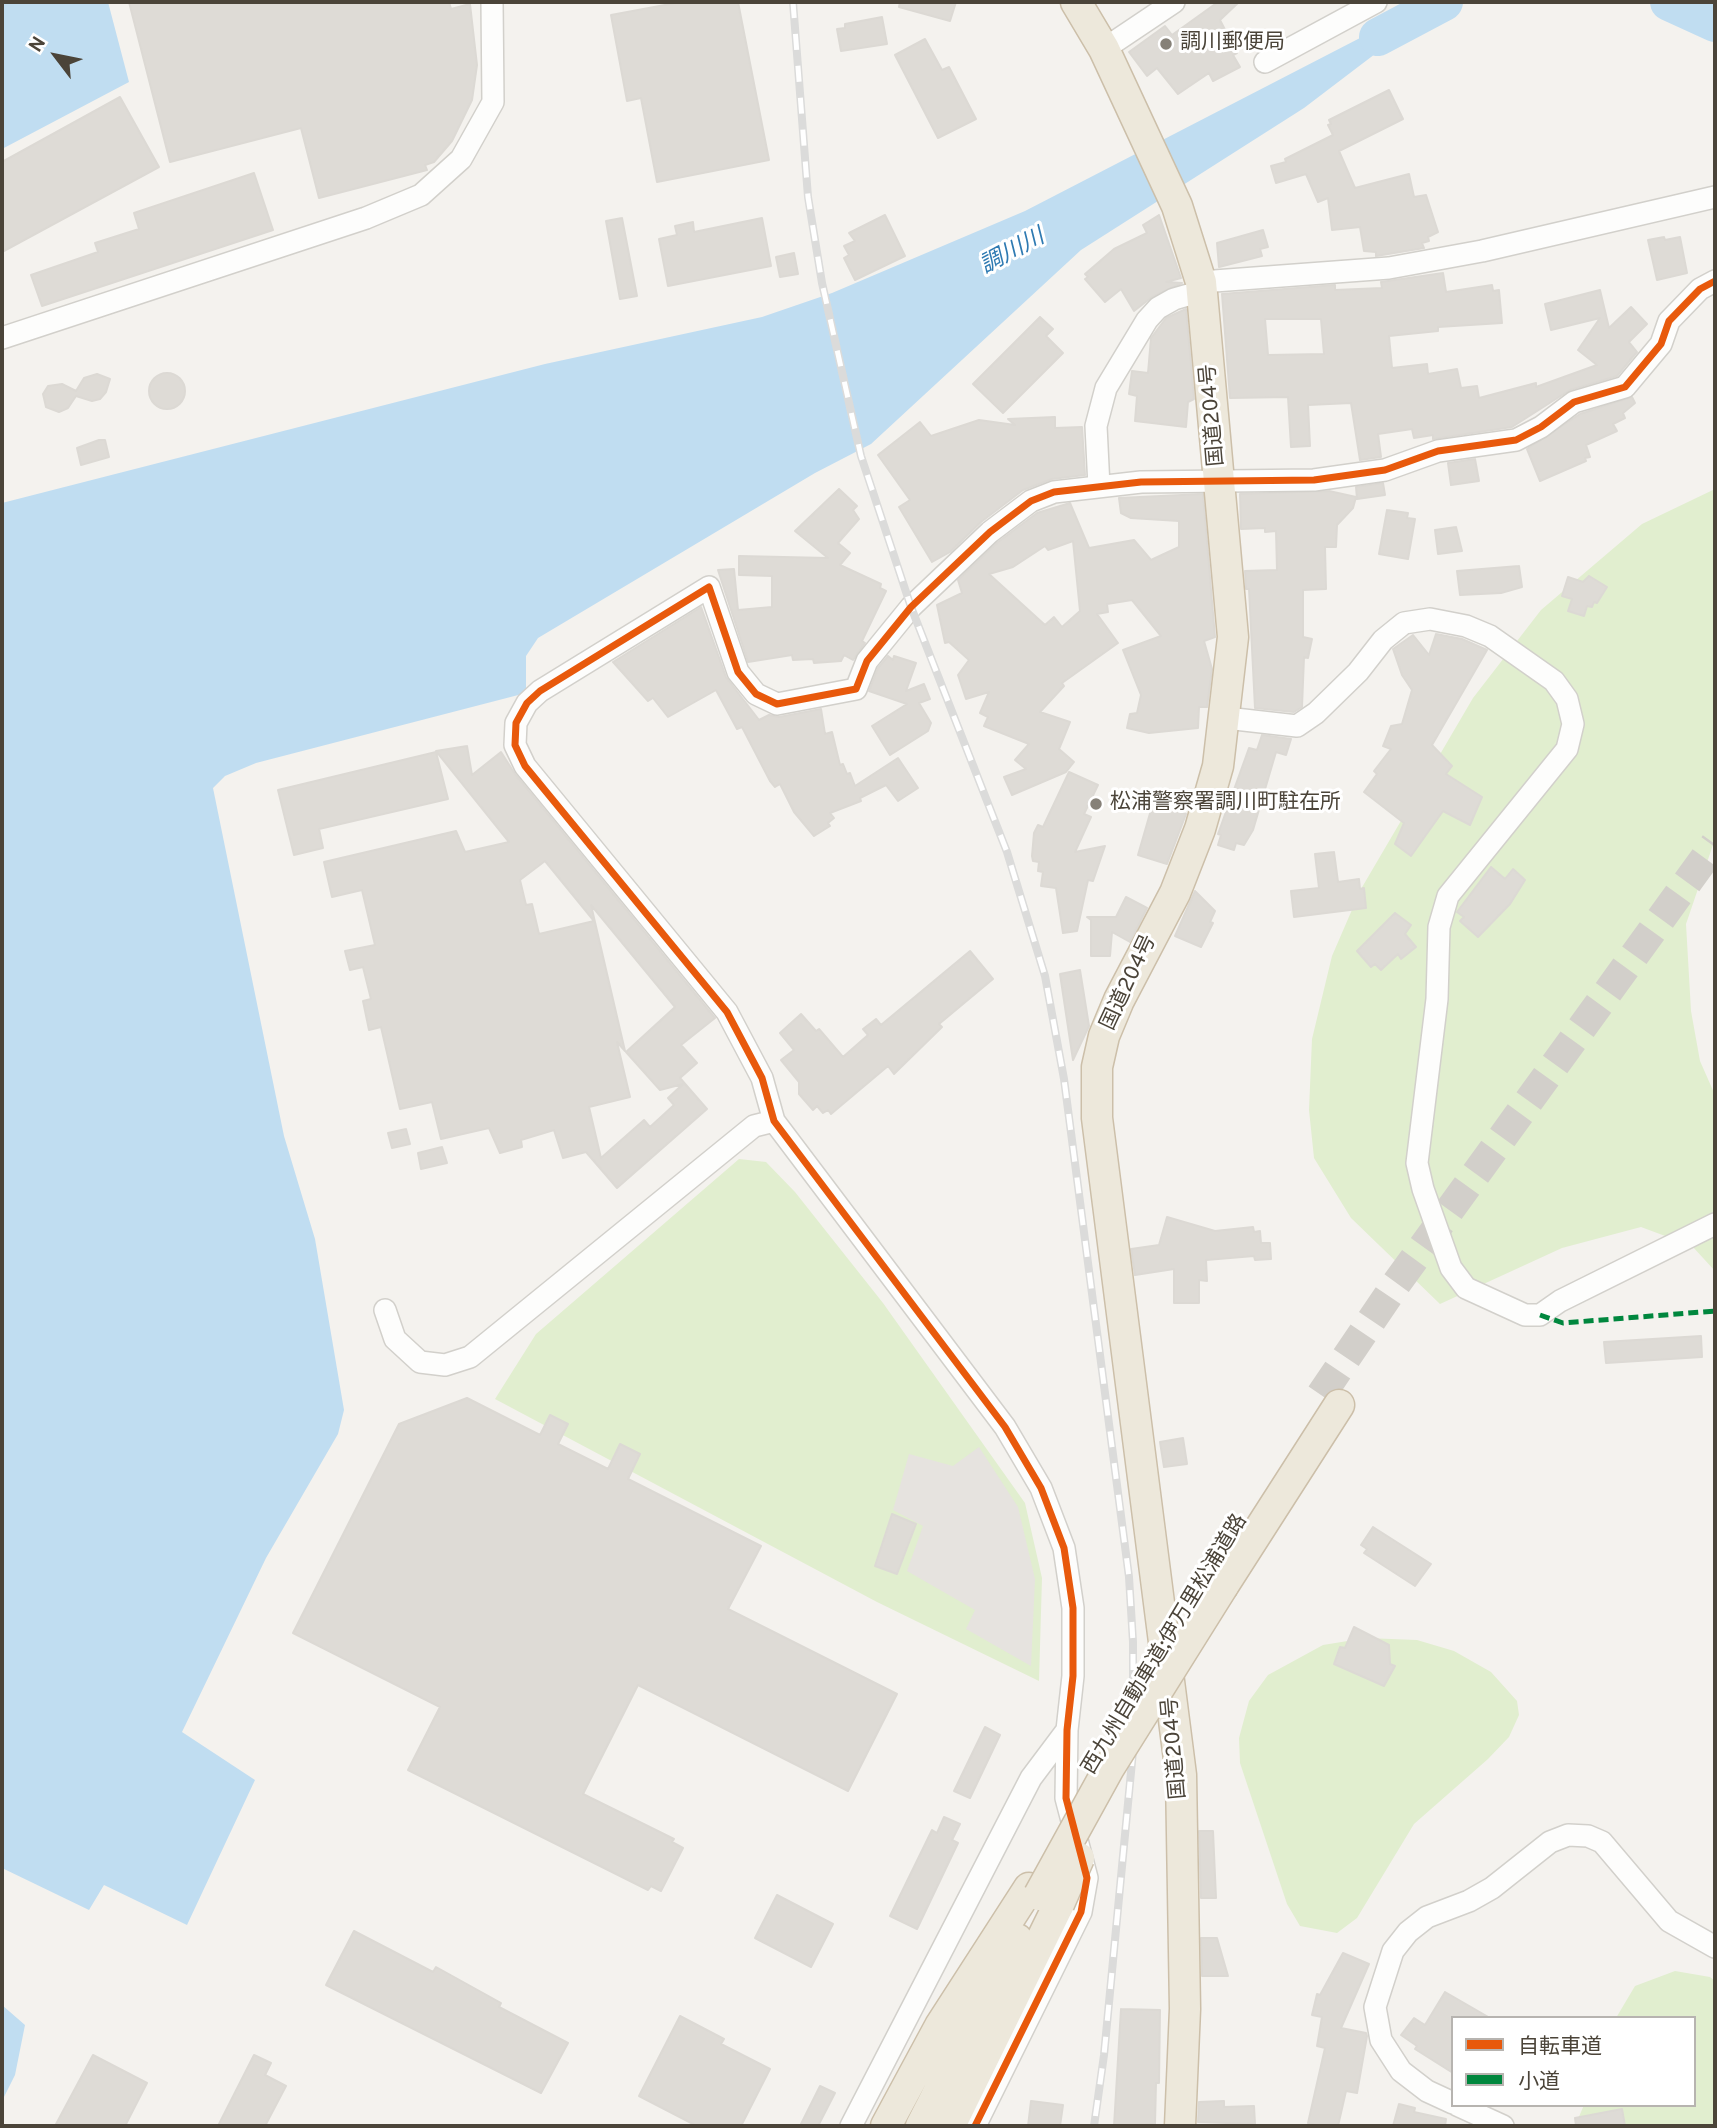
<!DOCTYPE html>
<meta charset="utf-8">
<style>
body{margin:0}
#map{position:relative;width:1717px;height:2128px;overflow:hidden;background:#f4f2ee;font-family:Overpass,"Noto Sans JP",sans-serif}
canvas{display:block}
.frame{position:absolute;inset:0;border:4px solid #4b4439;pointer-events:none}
.legend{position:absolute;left:1451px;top:2016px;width:245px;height:91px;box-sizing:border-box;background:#fff;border:2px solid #b7b4b0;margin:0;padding:9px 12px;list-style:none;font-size:21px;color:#4b4439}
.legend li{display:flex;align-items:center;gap:14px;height:35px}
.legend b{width:35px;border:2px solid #b7b4b0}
.north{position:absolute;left:21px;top:21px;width:70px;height:70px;-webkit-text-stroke:5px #fff;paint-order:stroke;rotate:302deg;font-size:19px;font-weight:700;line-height:28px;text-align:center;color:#4b4439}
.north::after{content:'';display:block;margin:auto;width:24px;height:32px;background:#4b4439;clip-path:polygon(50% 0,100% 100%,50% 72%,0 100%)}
</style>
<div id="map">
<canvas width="1717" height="2128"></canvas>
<div class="frame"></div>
<ul class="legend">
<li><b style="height:9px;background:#e8590c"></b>自転車道</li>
<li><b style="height:9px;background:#00873e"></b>小道</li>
</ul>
<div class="north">N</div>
</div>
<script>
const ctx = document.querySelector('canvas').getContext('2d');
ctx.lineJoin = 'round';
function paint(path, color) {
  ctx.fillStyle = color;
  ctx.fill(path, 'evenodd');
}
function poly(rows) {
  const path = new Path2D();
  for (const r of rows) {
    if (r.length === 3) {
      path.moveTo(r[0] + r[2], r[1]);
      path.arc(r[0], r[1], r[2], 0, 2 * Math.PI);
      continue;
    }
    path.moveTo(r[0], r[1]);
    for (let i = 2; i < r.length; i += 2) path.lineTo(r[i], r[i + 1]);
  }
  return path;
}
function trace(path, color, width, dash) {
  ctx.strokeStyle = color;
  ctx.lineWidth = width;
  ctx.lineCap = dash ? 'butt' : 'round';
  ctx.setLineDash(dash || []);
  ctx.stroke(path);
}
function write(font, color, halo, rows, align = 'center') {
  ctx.font = font + ' Overpass,"Noto Sans JP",sans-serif';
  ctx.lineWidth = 6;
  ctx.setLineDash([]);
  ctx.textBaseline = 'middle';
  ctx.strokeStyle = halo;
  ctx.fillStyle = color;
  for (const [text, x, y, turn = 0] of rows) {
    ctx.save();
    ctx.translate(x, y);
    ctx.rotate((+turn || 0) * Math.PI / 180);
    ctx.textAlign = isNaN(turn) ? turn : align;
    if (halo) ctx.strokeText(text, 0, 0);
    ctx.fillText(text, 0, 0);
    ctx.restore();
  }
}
paint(poly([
 [1715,489,1715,839,1686,924,1691,1011,1700,1061,1715,1095,1715,1271,1692,1246,1641,1227,1562,1248,1440,1304,1351,1218,1314,1158,1309,1110,1312,1039,1332,956,1361,889,1473,698,1541,610,1642,524],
 [739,1159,766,1162,795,1192,883,1303,1025,1503,1042,1578,1039,1681,877,1602,495,1399,536,1334],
 [1366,1638,1417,1640,1454,1651,1491,1672,1517,1701,1519,1715,1509,1737,1488,1759,1414,1824,1357,1918,1337,1933,1300,1926,1287,1904,1240,1763,1239,1738,1249,1701,1268,1675,1323,1645],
 [1675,1971,1710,1977,1715,1981,1715,2126,1575,2126,1584,2105,1694,2105,1694,2018,1616,2018,1635,1986]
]), '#e1eecf');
paint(poly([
 [979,1447,1018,1507,1035,1579,1031,1666,966,1629,975,1610,907,1571,923,1526,893,1510,909,1454,953,1466]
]), '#e6e3df');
paint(poly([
 [2,2,108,2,129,82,2,149],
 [1420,7,1425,16,1304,108,1081,250,871,444,815,473,538,638,526,656,526,693,256,763,225,776,213,788,284,1136,315,1239,344,1410,338,1434,266,1558,182,1732,255,1780,187,1925,104,1885,89,1910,2,1868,2,503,545,364,762,317,832,293,1025,211],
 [2,2005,25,2025,15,2075,2,2101]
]), '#c0ddf1');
trace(poly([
 [1669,2,1715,23],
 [1378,37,1444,2]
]), '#c0ddf1', 38);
const building = poly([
 [129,2,449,2,451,9,470,4,477,65,472,100,452,141,434,162,425,165,427,170,319,198,301,128,170,162,129,2],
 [681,2,738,2,769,160,657,182,641,98,627,101,611,15,681,2],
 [900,2,956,2,950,21,899,7,900,2],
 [1218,2,1239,2,1220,20,1237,53,1233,55,1240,67,1213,81,1209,73,1178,94,1157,68,1147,76,1129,52,1165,26,1172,35,1218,2],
 [882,17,887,44,841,51,837,29,845,28,845,24,882,17],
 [925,39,942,70,949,67,976,119,938,138,895,55,925,39],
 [1389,90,1403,119,1339,151,1355,188,1409,174,1414,197,1426,195,1438,232,1428,237,1429,241,1422,243,1424,248,1376,256,1376,252,1364,251,1360,227,1332,230,1328,198,1318,202,1306,174,1276,183,1271,166,1286,162,1285,159,1333,135,1328,125,1331,124,1329,120,1389,90],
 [120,97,159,167,2,252,2,162,120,97],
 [254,173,273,230,42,306,31,275,98,252,95,243,139,229,134,213,254,173],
 [885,215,905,256,855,280,844,258,849,255,844,246,855,241,849,233,885,215],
 [1159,215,1181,278,1166,282,1182,283,1152,297,1134,311,1121,289,1105,302,1085,279,1088,277,1085,274,1114,249,1147,233,1143,225,1159,215],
 [622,218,637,296,620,299,606,221,622,218],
 [762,218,771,266,668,286,659,239,677,235,675,226,693,222,694,232,762,218],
 [1263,230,1268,247,1260,249,1262,256,1219,267,1217,243,1263,230],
 [1664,237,1665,240,1680,237,1687,273,1657,280,1648,240,1664,237],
 [794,253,798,274,780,277,776,257,794,253],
 [1443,273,1446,292,1492,285,1493,291,1499,290,1502,323,1438,327,1438,331,1389,336,1392,368,1427,364,1428,374,1457,369,1461,388,1477,386,1479,398,1536,383,1536,387,1597,365,1578,350,1600,318,1551,330,1545,304,1600,290,1609,328,1631,307,1647,324,1629,342,1637,352,1617,376,1570,390,1512,427,1433,439,1433,435,1414,438,1412,429,1378,434,1381,457,1360,460,1351,403,1308,405,1310,446,1291,447,1288,397,1230,398,1222,294,1335,285,1335,290,1382,288,1381,282,1443,273],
 [1265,319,1321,319,1324,354,1268,355,1265,319],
 [1186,309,1194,399,1188,402,1186,427,1135,421,1137,396,1129,394,1132,371,1148,373,1151,338,1166,318,1186,309],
 [1040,317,1053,329,1046,336,1063,353,1003,413,973,384,1040,317],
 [167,391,18],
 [97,374,110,379,106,392,100,399,92,401,76,396,68,408,59,412,46,407,43,394,48,386,62,384,76,391,84,378,97,374],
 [1632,397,1635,403,1623,413,1625,418,1613,424,1617,431,1586,445,1590,457,1585,458,1586,461,1540,481,1527,449,1580,414,1632,397],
 [1055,417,1055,428,1082,427,1085,475,1052,479,1023,490,981,522,950,552,932,562,899,507,910,500,878,455,920,422,931,436,979,420,1015,425,1008,419,1055,417],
 [99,440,105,440,109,457,81,465,77,448,99,440],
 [1475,459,1479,481,1451,485,1448,463,1475,459],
 [1383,483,1385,495,1357,499,1356,487,1383,483],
 [839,489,857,506,853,510,859,519,838,543,850,553,840,565,881,584,880,588,886,591,862,641,865,643,853,660,844,655,841,661,814,663,813,659,793,660,792,655,748,662,718,570,734,569,738,610,772,607,772,576,739,575,739,556,828,558,795,531,839,489],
 [1329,491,1356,497,1353,508,1337,525,1336,547,1325,547,1326,589,1303,590,1303,637,1312,639,1308,658,1304,657,1302,707,1294,712,1255,708,1249,589,1246,589,1245,571,1277,570,1276,531,1265,532,1265,528,1241,529,1240,494,1329,491],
 [1203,494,1215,637,1204,641,1212,669,1207,707,1199,707,1198,728,1149,733,1127,728,1130,714,1137,713,1141,695,1123,650,1161,636,1132,600,1107,604,1108,612,1097,614,1118,643,1062,683,1064,686,1040,712,1070,722,1059,749,1074,762,1066,772,1012,795,1004,777,1026,769,1015,760,1029,744,984,726,988,717,980,713,989,692,966,699,958,675,969,660,949,642,945,643,937,605,962,593,958,580,998,542,1037,513,1070,503,1089,548,1134,540,1151,560,1179,547,1179,521,1131,518,1121,513,1119,498,1203,494],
 [1073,541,1080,611,1062,627,1054,617,1045,625,989,574,1013,567,1045,546,1048,550,1073,541],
 [1387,510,1408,513,1407,518,1415,519,1408,559,1379,554,1387,510],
 [1456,527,1462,551,1438,554,1435,530,1456,527],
 [1519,566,1522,587,1501,593,1460,595,1457,571,1519,566],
 [1589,576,1607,587,1597,603,1594,602,1592,607,1587,606,1584,616,1568,611,1572,599,1562,596,1568,577,1583,582,1589,576],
 [701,607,726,677,759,720,769,715,779,717,821,709,825,734,832,732,840,765,843,764,847,774,850,773,855,786,898,758,918,788,898,801,886,785,860,798,861,801,830,813,834,818,828,823,830,826,814,836,794,812,780,784,775,787,770,781,742,727,737,729,716,690,668,717,653,698,648,701,613,662,701,607],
 [1436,634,1462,639,1487,650,1432,745,1452,766,1446,774,1482,797,1470,825,1443,811,1411,856,1395,844,1404,823,1364,792,1377,774,1374,771,1391,749,1383,746,1391,726,1402,724,1412,690,1402,675,1393,649,1413,635,1429,655,1436,634],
 [888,656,893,660,894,656,916,663,906,691,924,684,930,699,919,703,931,723,928,731,890,755,872,726,907,704,869,691,878,668,888,656],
 [1262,735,1291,739,1286,755,1276,752,1253,830,1244,845,1236,843,1234,850,1218,845,1221,835,1218,834,1249,748,1257,750,1262,735],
 [467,746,472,775,501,752,515,774,715,1018,681,1045,697,1063,680,1078,707,1109,617,1188,586,1152,563,1158,554,1130,521,1140,522,1147,500,1153,489,1128,441,1139,432,1102,400,1109,381,1027,369,1030,363,1001,371,999,363,967,350,970,345,951,375,945,362,890,332,897,324,862,456,831,465,852,509,842,436,751,467,746],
 [545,861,594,921,539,934,532,904,526,905,520,880,545,861],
 [591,905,675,1007,626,1052,660,1090,683,1084,668,1098,674,1105,650,1127,644,1120,601,1158,589,1107,630,1097,617,1042,625,1051,591,905],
 [436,752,448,799,319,829,323,848,294,855,278,790,436,752],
 [1069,772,1098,785,1084,814,1091,817,1075,852,1105,846,1093,881,1088,880,1077,931,1063,933,1056,888,1041,886,1043,872,1038,871,1039,862,1033,861,1032,856,1034,833,1038,825,1043,827,1069,772],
 [1153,803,1186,814,1167,864,1138,855,1153,803],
 [1334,852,1338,882,1359,879,1360,889,1364,888,1366,908,1294,917,1291,891,1319,888,1315,854,1334,852],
 [1491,867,1505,879,1513,869,1525,880,1510,904,1478,937,1460,921,1464,917,1457,912,1491,867],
 [1195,891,1215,911,1210,922,1213,923,1201,947,1175,936,1195,891],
 [1126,897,1147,908,1130,942,1112,932,1110,956,1091,956,1091,920,1087,917,1116,917,1126,897],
 [1395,913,1411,925,1405,934,1416,947,1401,959,1398,954,1381,970,1375,964,1371,967,1357,951,1395,913],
 [970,951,993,979,939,1024,942,1027,894,1074,888,1066,831,1114,828,1110,823,1113,817,1106,813,1110,799,1094,799,1082,781,1060,794,1050,780,1033,801,1014,816,1031,819,1029,843,1057,868,1035,863,1029,876,1019,881,1025,970,951],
 [1080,970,1089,1026,1073,1060,1060,974,1080,970],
 [406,1129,410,1144,392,1148,388,1133,406,1129],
 [442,1147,447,1163,421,1169,418,1153,442,1147],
 [1167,1217,1215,1231,1253,1227,1254,1232,1260,1231,1261,1243,1270,1243,1271,1259,1255,1260,1254,1256,1206,1260,1207,1281,1199,1280,1199,1303,1174,1303,1174,1269,1135,1275,1131,1249,1159,1245,1167,1217],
 [1701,1336,1702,1357,1606,1363,1604,1342,1701,1336],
 [467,1398,540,1435,550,1415,568,1424,558,1444,608,1469,620,1444,640,1454,628,1479,761,1546,728,1609,897,1694,848,1791,638,1685,583,1794,674,1839,672,1842,683,1848,661,1891,651,1886,648,1890,408,1770,440,1707,293,1633,399,1424,467,1398],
 [1183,1438,1187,1464,1164,1467,1160,1442,1183,1438],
 [892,1514,916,1524,897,1574,875,1566,892,1514],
 [1373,1527,1431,1564,1415,1586,1364,1553,1367,1549,1361,1545,1373,1527],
 [1354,1627,1389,1645,1390,1664,1395,1666,1384,1686,1334,1664,1340,1647,1345,1648,1354,1627],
 [985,1727,1000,1735,970,1798,954,1791,985,1727],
 [944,1817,960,1824,952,1840,958,1843,917,1929,890,1916,932,1830,937,1833,944,1817],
 [1199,1831,1213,1831,1216,1898,1201,1898,1199,1831],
 [777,1895,833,1924,811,1967,755,1938,777,1895],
 [354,1931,433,1972,436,1967,501,2003,499,2007,568,2043,541,2093,326,1985,354,1931],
 [1201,1938,1217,1938,1228,1976,1202,1976,1201,1938],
 [1343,1953,1369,1964,1341,2028,1366,2033,1367,2036,1357,2093,1346,2091,1338,2126,1320,2126,1308,2123,1325,2048,1317,2046,1322,2017,1312,2015,1317,1994,1320,1995,1343,1953],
 [1445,1992,1490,2018,1453,2018,1453,2073,1415,2049,1417,2046,1401,2035,1414,2018,1425,2025,1445,1992],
 [1121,2009,1160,2010,1159,2083,1156,2083,1155,2124,1114,2126,1121,2009],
 [680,2016,724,2039,721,2044,770,2069,741,2126,697,2126,639,2096,680,2016],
 [93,2055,147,2083,125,2126,55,2126,93,2055],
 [254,2055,271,2063,265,2075,286,2086,265,2126,218,2126,254,2055],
 [820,2086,835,2093,818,2126,800,2126,820,2086],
 [1031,2101,1063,2105,1060,2126,1028,2126,1031,2101],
 [1224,2101,1224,2107,1254,2106,1255,2124,1198,2122,1199,2102,1224,2101],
 [1399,2104,1415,2108,1414,2112,1446,2119,1445,2126,1393,2126,1399,2104],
 [1622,2109,1625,2126,1576,2126,1575,2118,1622,2109]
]);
paint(building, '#dedbd6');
trace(building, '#dcd9d4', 2);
trace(poly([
 [1321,1395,1396,1284,1715,844]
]), '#d2cfca', 30, [30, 15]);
const minor = poly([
 [1104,49,1174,2],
 [1265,62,1376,2],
 [1201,282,1389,268,1482,251,1715,197],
 [2,338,366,218,421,195,461,159,493,102,492,2],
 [1099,487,1096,426,1106,388,1147,320,1158,308,1174,299,1202,291],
 [1226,718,1297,726,1316,713,1358,672,1383,640,1404,623,1430,619,1466,626,1490,636,1554,681,1567,699,1573,724,1567,749,1448,896,1439,927,1437,999,1417,1163,1423,1189,1451,1268,1466,1288,1525,1315,1540,1315,1560,1301,1715,1224],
 [385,1310,395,1339,420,1362,445,1365,470,1357,754,1126,774,1121],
 [1453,2103,1427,2091,1401,2071,1381,2040,1375,2007,1393,1951,1408,1932,1427,1917,1469,1901,1492,1888,1550,1842,1568,1835,1588,1836,1602,1842,1669,1921,1715,1947],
 [1457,2105,1503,2126],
 [851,2126,1031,1778,1067,1730],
 [975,2126,1081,1912,1087,1878,1066,1798,1067,1730,1073,1676,1073,1608,1064,1548,1041,1488,1005,1427,774,1121,762,1078,727,1012,525,766,515,745,516,723,527,703,540,691,709,587,738,672,756,694,777,704,856,689,867,661,911,607,990,532,1031,501,1054,492,1141,482,1314,480,1385,470,1438,451,1516,440,1541,427,1574,402,1625,387,1661,344,1669,321,1700,289,1715,281]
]);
const highway = poly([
 [1076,2,1104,49,1177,206,1201,282,1233,637,1218,766,1200,829,1175,893,1119,1000,1104,1036,1097,1067,1097,1118,1181,1775,1185,2009,1180,2126],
 [1223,1586,1339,1405],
 [886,2126,940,2026,1029,1888],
 [921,2126,1017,1939],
 [950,2126,1059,1904]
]);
trace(minor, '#d2d0cb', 24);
trace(highway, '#ccbfa9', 33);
trace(minor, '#fdfdfc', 21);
trace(highway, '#ede8db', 30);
const rail = poly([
 [793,2,808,197,822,283,861,456,911,607,1007,852,1045,976,1064,1079,1129,1577,1133,1642,1133,1751,1104,2055,1094,2126]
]);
trace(rail, '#dbdbda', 8);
trace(rail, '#fff', 5, [16]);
const highwayBridge = poly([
 [1039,1895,1109,1768,1223,1586],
 [1059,1904,1079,1858]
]);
trace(highwayBridge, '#ccbfa9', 33, []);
trace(highwayBridge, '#ede8db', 30);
trace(poly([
 [1540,1315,1563,1323,1715,1311]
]), '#00873e', 5, [10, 5]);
trace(poly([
 [975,2126,1081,1912,1087,1878,1066,1798,1067,1730,1073,1676,1073,1608,1064,1548,1041,1488,1005,1427,774,1121,762,1078,727,1012,525,766,515,745,516,723,527,703,540,691,709,587,738,672,756,694,777,704,856,689,867,661,911,607,990,532,1031,501,1054,492,1141,482,1314,480,1385,470,1438,451,1516,440,1541,427,1574,402,1625,387,1661,344,1669,321,1700,289,1715,281]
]), '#e8590c', 7);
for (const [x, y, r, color] of [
 [1166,44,7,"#868178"],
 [1096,804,7,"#868178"]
]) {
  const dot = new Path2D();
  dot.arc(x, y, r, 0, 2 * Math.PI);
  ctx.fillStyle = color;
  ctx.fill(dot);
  trace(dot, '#fff', 2.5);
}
write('21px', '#4b4439', '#fff', [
 ["調川郵便局",1180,44],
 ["松浦警察署調川町駐在所",1110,804]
], 'left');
write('21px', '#4b4439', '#fff', [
 ["国道204号",1214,415,-95],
 ["国道204号",1130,983,-65],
 ["西九州自動車道;伊万里松浦道路",1166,1645,-59],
 ["国道204号",1176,1748,-95]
]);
write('italic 23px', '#2e7ab2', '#fff', [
 ["調川川",1013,253,-28]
]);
</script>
